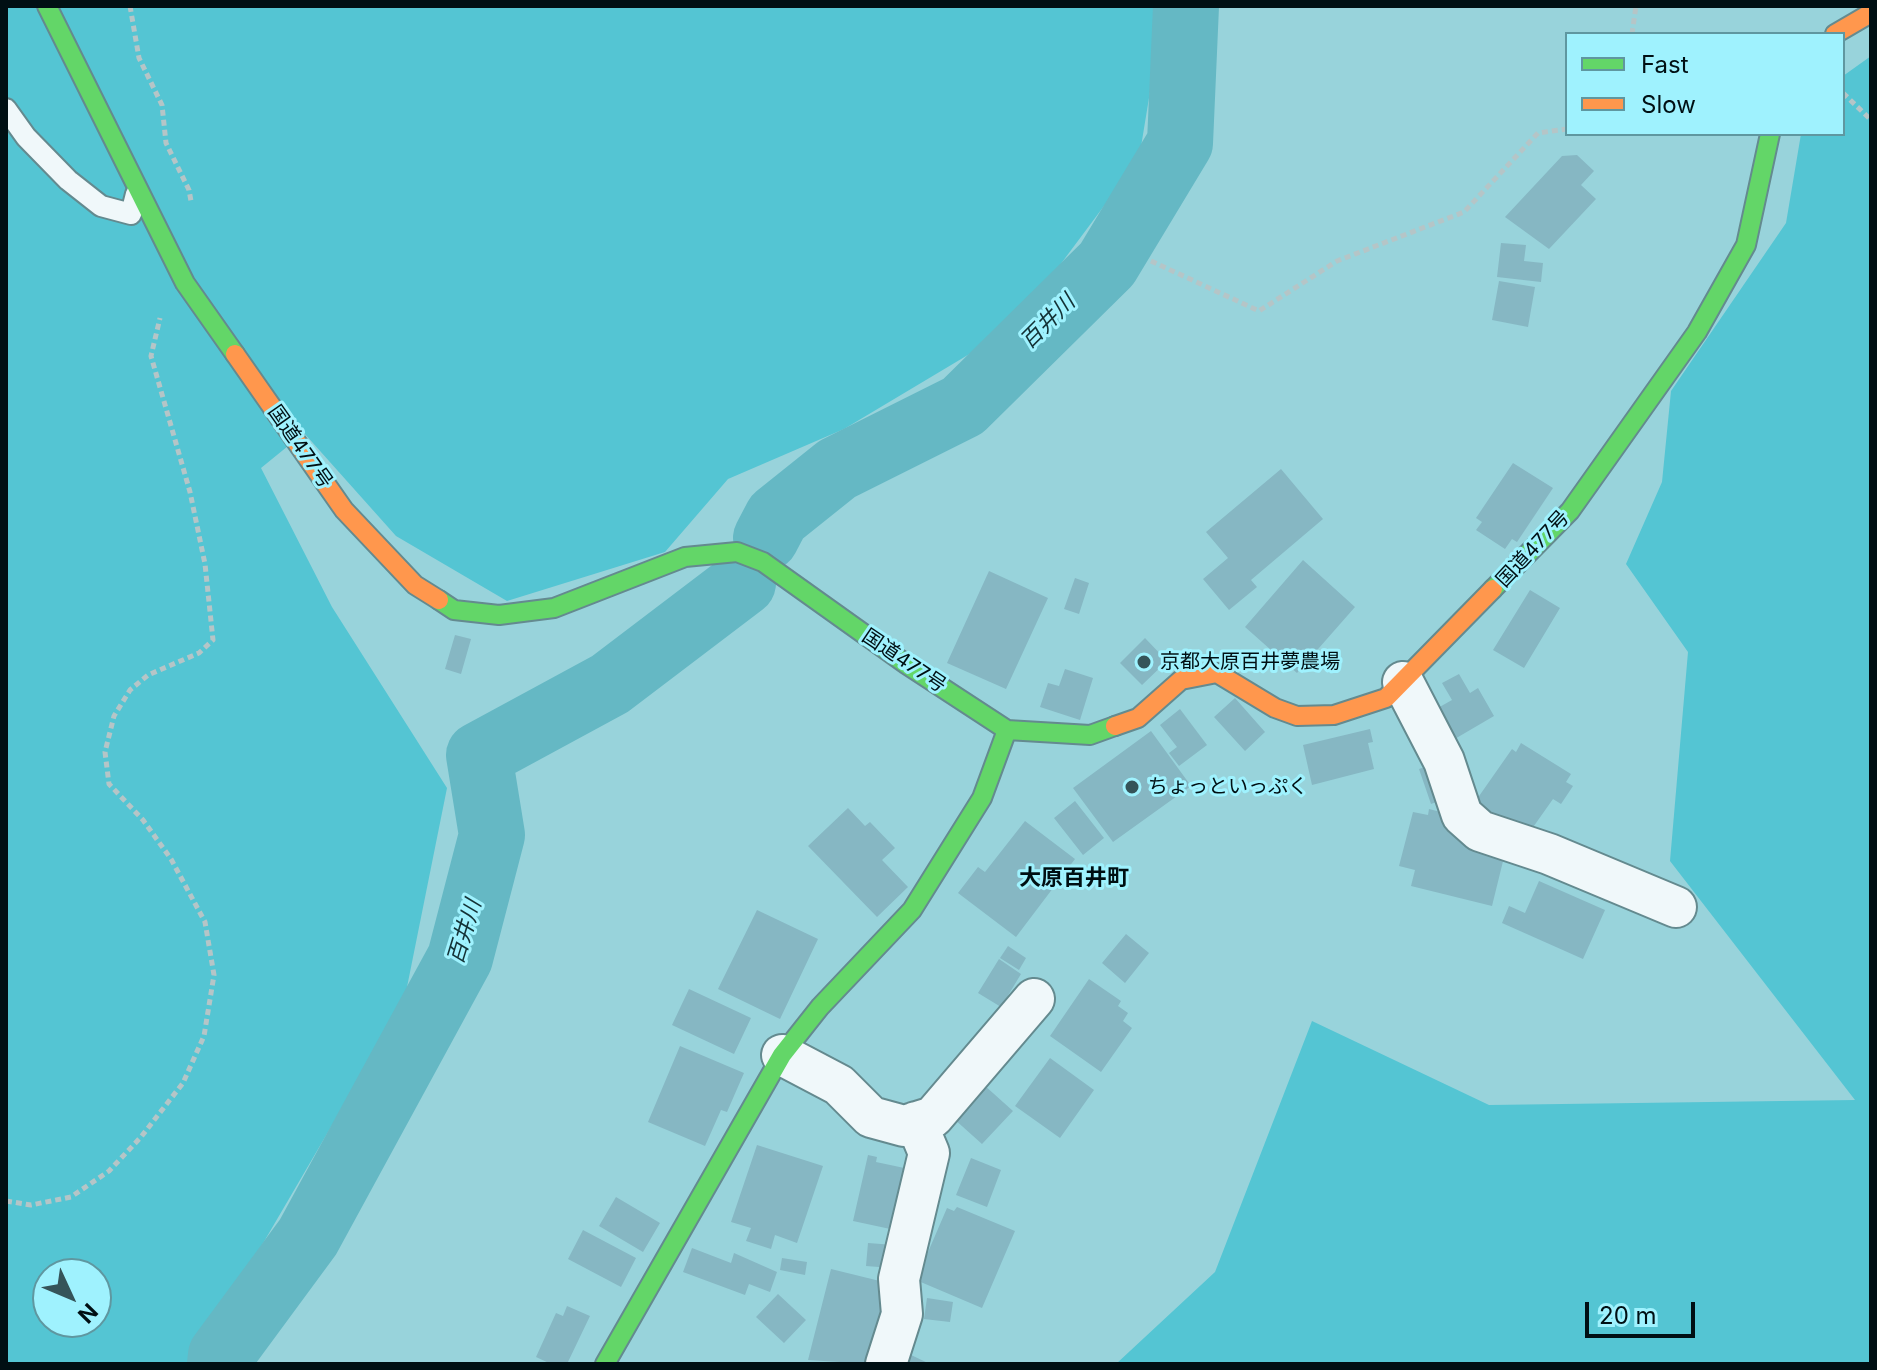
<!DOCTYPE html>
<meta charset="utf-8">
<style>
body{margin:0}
#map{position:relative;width:1877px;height:1370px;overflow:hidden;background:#98d3db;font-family:Inter,sans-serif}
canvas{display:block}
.frame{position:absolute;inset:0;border:8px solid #000f13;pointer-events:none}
.legend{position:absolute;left:1565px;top:32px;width:280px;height:104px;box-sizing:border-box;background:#9ff2fe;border:2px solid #5f97a0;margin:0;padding:10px 14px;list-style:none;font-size:24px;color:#000f13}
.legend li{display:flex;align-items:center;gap:16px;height:40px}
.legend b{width:40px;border:2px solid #5f97a0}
.north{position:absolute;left:32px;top:1258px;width:80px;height:80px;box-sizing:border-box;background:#9ff2fe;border:2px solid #5f97a0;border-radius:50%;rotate:134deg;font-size:22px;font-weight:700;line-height:32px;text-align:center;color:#000f13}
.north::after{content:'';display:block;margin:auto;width:28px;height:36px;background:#355459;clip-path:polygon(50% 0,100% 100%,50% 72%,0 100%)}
.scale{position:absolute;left:1585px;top:1302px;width:110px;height:36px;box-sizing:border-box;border:4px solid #000f13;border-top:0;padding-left:10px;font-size:24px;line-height:28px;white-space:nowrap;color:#000f13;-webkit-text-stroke:6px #9ff2fe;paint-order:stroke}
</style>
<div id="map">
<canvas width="1877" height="1370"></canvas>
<div class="frame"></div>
<ul class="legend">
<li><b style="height:10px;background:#63d668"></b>Fast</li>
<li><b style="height:10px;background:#ff974d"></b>Slow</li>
</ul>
<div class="north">N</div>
<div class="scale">20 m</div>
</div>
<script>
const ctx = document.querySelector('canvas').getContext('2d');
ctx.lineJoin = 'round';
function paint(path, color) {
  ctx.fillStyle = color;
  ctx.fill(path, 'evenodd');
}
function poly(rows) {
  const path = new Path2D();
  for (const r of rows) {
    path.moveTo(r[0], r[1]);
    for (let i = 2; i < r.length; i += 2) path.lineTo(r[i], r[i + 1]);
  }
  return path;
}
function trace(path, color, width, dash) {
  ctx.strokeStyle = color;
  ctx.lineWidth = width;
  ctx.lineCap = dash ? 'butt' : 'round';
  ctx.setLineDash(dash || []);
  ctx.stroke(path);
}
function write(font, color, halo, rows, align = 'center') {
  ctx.font = font + ' Inter,"Noto Sans JP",sans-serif';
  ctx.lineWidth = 6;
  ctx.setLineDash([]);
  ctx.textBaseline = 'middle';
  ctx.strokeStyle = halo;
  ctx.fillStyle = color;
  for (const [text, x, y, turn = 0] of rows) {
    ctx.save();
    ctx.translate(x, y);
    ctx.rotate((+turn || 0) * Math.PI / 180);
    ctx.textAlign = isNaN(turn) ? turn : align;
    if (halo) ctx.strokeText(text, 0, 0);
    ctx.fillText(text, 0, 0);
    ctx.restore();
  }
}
paint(poly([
 [6,6,1164,6,1139,159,1013,328,844,429,728,479,665,552,507,601,396,536,304,433,261,468,332,607,447,788,404,1002,262,1245,187,1364,6,1364],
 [48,1274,96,1274,96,1322,48,1322],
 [1871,56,1871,1364,1116,1364,1215,1272,1312,1021,1489,1105,1855,1100,1670,861,1688,652,1626,564,1662,482,1671,391,1786,223,1801,134,1843,134,1843,76]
]), '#54c5d3');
trace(poly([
 [766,538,777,517,837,469,963,406,1107,264,1180,143,1186,6],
 [220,1364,221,1355,308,1237,460,958,492,835,479,755,610,684,743,583]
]), '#65b8c4', 66);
paint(poly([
 [1577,155,1594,171,1581,185,1596,199,1549,249,1505,217,1562,156],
 [1501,243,1526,245,1524,261,1543,263,1541,282,1497,277],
 [1499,281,1535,287,1528,327,1492,320],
 [1513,463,1553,488,1517,542,1512,539,1505,549,1476,530,1482,522,1476,518],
 [1281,469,1323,519,1251,580,1257,587,1229,610,1203,579,1228,558,1206,532],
 [1303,560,1355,607,1297,673,1245,627],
 [989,571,1048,598,1006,689,947,663],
 [1075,578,1089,583,1079,614,1064,609],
 [1530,590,1560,608,1524,668,1493,650],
 [455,635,471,639,461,674,445,669],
 [1145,638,1167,661,1142,685,1120,663],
 [1065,669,1093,678,1080,720,1040,707,1048,683,1059,686],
 [1459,674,1470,693,1478,688,1494,716,1453,740,1436,709,1452,700,1442,683],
 [1235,698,1265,732,1245,751,1214,717],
 [1180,709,1207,745,1179,766,1169,753,1177,747,1160,725],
 [1370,729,1373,742,1368,743,1374,769,1312,785,1303,745],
 [1151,731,1191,786,1113,842,1073,788],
 [1521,743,1571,774,1566,782,1573,786,1561,804,1553,799,1524,840,1470,809,1512,749,1516,752],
 [1434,764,1447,798,1431,804,1419,769],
 [1075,801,1104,838,1083,855,1054,818],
 [848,808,865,826,870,822,895,848,882,860,908,887,877,917,808,846],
 [1429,809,1456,816,1506,849,1492,906,1411,886,1415,870,1399,866,1413,812,1428,815],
 [1025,821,1075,859,1016,937,958,893,978,867,985,872],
 [1539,881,1605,910,1583,959,1502,923,1509,906,1525,913],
 [757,910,818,939,780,1019,718,989],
 [1126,934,1149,953,1125,983,1102,963],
 [1008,946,1026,958,1019,970,1000,958],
 [999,959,1021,974,1001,1007,978,993],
 [1089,979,1121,1001,1118,1006,1128,1013,1123,1021,1132,1028,1101,1072,1050,1036],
 [689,989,751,1018,734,1054,672,1025],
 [680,1046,744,1073,727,1112,721,1110,705,1146,648,1122],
 [1050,1058,1094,1090,1060,1138,1015,1106],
 [984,1085,1013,1111,982,1144,953,1118],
 [757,1145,823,1166,797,1243,775,1235,771,1249,746,1241,751,1228,731,1222],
 [868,1155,877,1157,876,1162,909,1169,895,1230,853,1221],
 [971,1158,1001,1170,987,1207,956,1195],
 [616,1197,660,1223,643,1252,599,1226],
 [957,1207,1015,1231,982,1308,916,1280,947,1208,954,1211],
 [583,1230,636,1258,621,1287,568,1259],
 [868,1243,894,1245,892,1268,866,1266],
 [692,1248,731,1263,734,1253,777,1272,770,1292,749,1284,745,1295,683,1272],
 [782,1258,807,1262,805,1275,780,1270],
 [831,1269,892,1284,871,1364,808,1360],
 [778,1294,806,1320,784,1343,756,1317],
 [927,1298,953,1302,950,1322,924,1319],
 [567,1306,590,1316,567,1364,551,1364,536,1357,556,1313,563,1316],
 [909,1354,930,1364,904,1364]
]), '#86b7c3');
const lane = poly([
 [6,109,26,137,68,180,101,206,131,214,136,194]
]);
const street = poly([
 [1403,682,1444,761,1462,815,1480,831,1549,854,1676,907],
 [782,1055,839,1085,871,1117,904,1126,933,1117,1034,999],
 [886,1364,902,1314,899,1279,929,1153,916,1122]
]);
const fast = poly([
 [47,6,185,283,235,354],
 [1493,589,1570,511,1697,332,1746,245,1770,134],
 [439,600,454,610,499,615,554,608,685,557,737,552,763,562,906,664,1007,730,1090,735,1115,726],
 [605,1364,782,1055,820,1007,912,910,982,798,1007,730]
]);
const slow = poly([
 [1835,34,1871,13],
 [235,354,344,510,415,585,439,600],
 [1115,726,1138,718,1181,680,1217,673,1275,708,1297,716,1334,715,1386,698,1493,589]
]);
trace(lane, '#648a8f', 24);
trace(street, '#648a8f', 44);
trace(fast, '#648a8f', 22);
trace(slow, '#648a8f', 22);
trace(poly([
 [130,6,139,58,162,105,166,143,189,190,191,201],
 [1632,34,1636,6],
 [1843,93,1871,120],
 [1151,261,1259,311,1337,261,1464,212,1538,133,1567,129],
 [6,1201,31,1205,71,1197,109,1171,141,1137,183,1083,204,1036,214,975,205,922,171,859,143,820,109,784,105,752,114,716,130,690,148,675,199,653,213,640,205,564,190,492,151,356,160,318]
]), '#b5c5c7', 5, [6, 4]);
trace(lane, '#f0f8fa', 20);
trace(street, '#f0f8fa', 40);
trace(fast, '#63d668', 18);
trace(slow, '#ff974d', 18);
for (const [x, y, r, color] of [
 [1144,662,8,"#355459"],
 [1132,787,8,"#355459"]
]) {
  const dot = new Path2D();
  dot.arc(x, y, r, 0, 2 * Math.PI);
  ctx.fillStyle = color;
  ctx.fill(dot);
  trace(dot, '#9ff2fe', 3);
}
write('20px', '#000f13', '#9ff2fe', [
 ["国道477号",300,447,55],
 ["国道477号",1533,549,-47],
 ["国道477号",904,661,34]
]);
write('20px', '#000f13', '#9ff2fe', [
 ["京都大原百井夢農場",1160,662],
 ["ちょっといっぷく",1148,787]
], 'left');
write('italic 22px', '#133135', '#9ff2fe', [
 ["百井川",1048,322,-45],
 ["百井川",465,932,-73]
]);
write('bold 22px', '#000f13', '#9ff2fe', [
 ["大原百井町",1074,878]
]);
</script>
